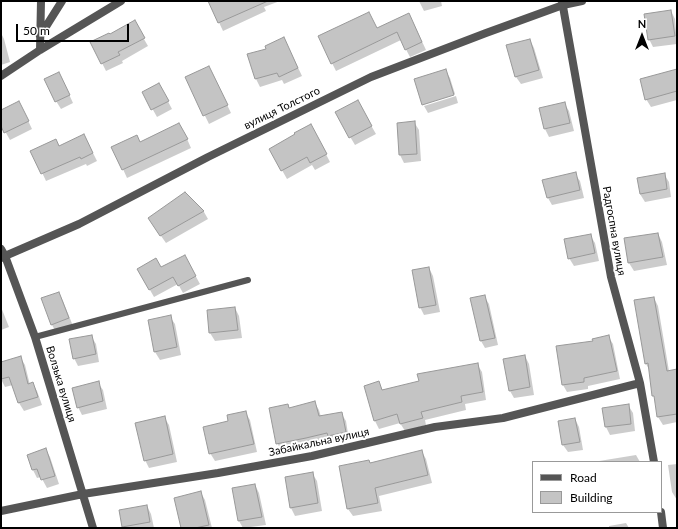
<!DOCTYPE html>
<meta charset="utf-8">
<style>
body{margin:0}
#map{position:relative;width:678px;height:529px;overflow:hidden;background:#fff;font-family:Lato,sans-serif}
canvas{display:block}
.frame{position:absolute;inset:0;border:2px solid #000;pointer-events:none}
.legend{position:absolute;left:532px;top:461px;width:130px;height:52px;box-sizing:border-box;background:#fff;border:1px solid #999;margin:0;padding:5px 7px;list-style:none;font-size:12px;color:#000}
.legend li{display:flex;align-items:center;gap:8px;height:20px}
.legend b{width:20px;border:1px solid #999}
.north{position:absolute;left:622px;top:16px;width:40px;height:40px;-webkit-text-stroke:3px #fff;paint-order:stroke;rotate:0deg;font-size:11px;font-weight:700;line-height:16px;text-align:center;color:#000}
.north::after{content:'';display:block;margin:auto;width:14px;height:18px;background:#000;clip-path:polygon(50% 0,100% 100%,50% 72%,0 100%)}
.scale{position:absolute;left:16px;top:24px;width:113px;height:18px;box-sizing:border-box;border:2px solid #000;border-top:0;padding-left:5px;font-size:12px;line-height:14px;white-space:nowrap;color:#000;-webkit-text-stroke:3px #fff;paint-order:stroke}
</style>
<div id="map">
<canvas width="678" height="529"></canvas>
<div class="frame"></div>
<ul class="legend">
<li><b style="height:5px;background:#555"></b>Road</li>
<li><b style="height:11px;background:#c4c4c4"></b>Building</li>
</ul>
<div class="north">N</div>
<div class="scale">50 m</div>
</div>
<script>
const ctx = document.querySelector('canvas').getContext('2d');
ctx.lineJoin = 'round';
function paint(path, color) {
  ctx.fillStyle = color;
  ctx.fill(path, 'evenodd');
}
function poly(rows) {
  const path = new Path2D();
  for (const r of rows) {
    path.moveTo(r[0], r[1]);
    for (let i = 2; i < r.length; i += 2) path.lineTo(r[i], r[i + 1]);
  }
  return path;
}
function trace(path, color, width, dash) {
  ctx.strokeStyle = color;
  ctx.lineWidth = width;
  ctx.lineCap = dash ? 'butt' : 'round';
  ctx.setLineDash(dash || []);
  ctx.stroke(path);
}
function write(font, color, halo, rows, align = 'center') {
  ctx.font = font + ' Lato,sans-serif';
  ctx.lineWidth = 4;
  ctx.setLineDash([]);
  ctx.textBaseline = 'middle';
  ctx.strokeStyle = halo;
  ctx.fillStyle = color;
  for (const [text, x, y, turn = 0] of rows) {
    ctx.save();
    ctx.translate(x, y);
    ctx.rotate((+turn || 0) * Math.PI / 180);
    ctx.textAlign = isNaN(turn) ? turn : align;
    if (halo) ctx.strokeText(text, 0, 0);
    ctx.fillText(text, 0, 0);
    ctx.restore();
  }
}
paint(poly([
 [209,1,280,1,264,7,266,11,223,31],
 [419,1,441,1,442,6,424,11],
 [671,11,675,19,677,44,653,47,649,39],
 [134,22,148,46,122,61,123,63,106,71,92,43,109,36],
 [413,22,426,50,410,57,401,40,336,71,332,63,377,29],
 [1,33,4,39,10,62,1,65],
 [284,38,302,76,284,84,282,80,260,87,256,79,248,55,268,49],
 [530,40,534,48,543,78,521,84,516,77],
 [209,67,231,113,209,124,186,77],
 [445,70,450,78,455,94,423,104,423,105,415,79],
 [677,70,677,100,651,107,646,99],
 [63,81,73,103,61,109,56,101],
 [143,92,163,92,172,109,157,117],
 [456,96,458,103,428,113,424,106],
 [357,101,376,134,355,145,336,113],
 [564,103,569,111,574,131,549,137,545,129],
 [23,110,32,129,10,140,1,124,1,111],
 [414,122,419,130,421,161,404,163,400,155],
 [184,132,191,148,127,178,113,147,141,143],
 [315,133,330,162,315,170,312,165,287,179,270,149,296,134],
 [56,140,60,147,88,143,97,161,87,166,86,164,46,181,32,151],
 [575,174,580,181,584,198,552,205,548,198],
 [664,174,669,182,671,197,645,202,640,194],
 [185,193,204,212,208,219,166,243,154,226],
 [658,234,662,242,667,265,634,271,629,263,625,239],
 [590,235,595,243,599,261,574,266,569,258],
 [189,264,200,284,183,293,178,284,154,297,138,269,161,269],
 [429,268,433,276,440,312,424,315,420,307],
 [59,293,63,301,73,326,56,332,52,325],
 [484,296,489,304,498,345,485,348,481,341],
 [654,298,658,306,669,371,677,371,677,422,663,425,658,417,650,371,646,364],
 [1,307,9,327,1,330],
 [235,308,239,316,242,338,215,341,210,333],
 [170,317,175,324,181,355,160,360,155,352,149,321],
 [91,336,96,344,99,362,78,366,74,358],
 [608,336,613,344,620,379,588,386,588,389,567,392,563,385,594,342],
 [525,356,529,364,534,395,514,398,510,391],
 [20,357,25,365,30,385,33,384,37,391,42,405,24,411,19,403,13,385,5,387,1,379,1,363],
 [477,364,482,372,486,400,465,404,466,410,425,420,426,425,405,431,400,423,379,429,375,421,365,387,379,383,383,391,420,382],
 [98,383,103,390,107,409,82,415,78,407],
 [314,402,319,410,321,417,341,413,346,421,349,440,333,443,332,440,311,446,282,451,277,443,288,405,290,409],
 [628,405,633,413,635,431,610,435,606,427,603,409],
 [245,412,250,420,257,452,215,461,210,453],
 [164,417,169,425,177,462,149,468,145,460],
 [575,419,579,427,583,450,568,452,563,445],
 [46,450,50,457,59,484,47,488,41,477,37,478,33,470,28,455],
 [422,452,426,459,432,483,379,496,382,511,353,516,348,509,369,461,371,464],
 [636,455,640,462,593,462],
 [677,464,677,500,672,492,668,465],
 [312,473,317,481,322,511,295,516,291,508,286,477],
 [255,485,259,493,266,525,243,528,239,521,233,489],
 [201,493,205,500,212,528,182,528],
 [147,506,151,514,154,528,124,528,123,526],
 [626,523,629,528,609,528,609,526]
]), '#0003');
const building = poly([
 [208,1,268,1,218,23,208,1],
 [671,10,675,36,648,40,644,14,671,10],
 [369,12,377,28,409,13,422,42,405,50,397,32,331,64,318,36,369,12],
 [135,20,145,38,118,52,120,55,101,64,90,42,109,33,110,34,135,20],
 [284,37,298,68,279,77,277,73,255,79,247,54,266,49,265,46,284,37],
 [530,39,539,70,515,77,506,45,530,39],
 [209,66,228,105,203,116,185,77,209,66],
 [446,69,454,95,422,105,414,79,446,69],
 [677,69,677,91,645,100,640,79,677,69],
 [59,72,70,95,55,102,44,79,59,72],
 [159,83,169,101,151,110,142,92,159,83],
 [358,100,372,126,349,138,335,112,358,100],
 [19,101,29,121,4,133,1,126,1,110,19,101],
 [565,102,570,123,544,129,539,108,565,102],
 [415,121,417,154,399,155,397,123,415,121],
 [179,123,188,139,122,170,111,147,137,135,140,142,179,123],
 [311,124,327,154,310,163,307,157,281,171,269,149,295,134,294,133,311,124],
 [84,134,93,153,81,159,80,157,41,174,30,151,56,139,59,146,84,134],
 [576,172,580,190,547,198,542,180,576,172],
 [665,173,667,189,640,194,637,178,665,173],
 [185,192,204,211,160,236,148,218,185,192],
 [658,233,663,257,628,263,624,238,658,233],
 [591,234,595,253,568,259,564,239,591,234],
 [185,255,196,276,178,286,173,277,149,290,137,269,156,258,161,267,185,255],
 [429,267,436,305,419,308,412,270,429,267],
 [59,292,69,318,51,325,41,298,59,292],
 [485,295,495,338,480,341,470,298,485,295],
 [654,297,667,371,677,369,677,414,657,417,654,396,652,396,648,363,645,364,634,300,654,297],
 [235,307,238,330,209,333,207,310,235,307],
 [171,315,177,347,154,352,148,320,171,315],
 [92,335,96,354,73,359,69,339,92,335],
 [609,335,617,371,584,378,584,382,562,385,556,346,593,341,592,339,609,335],
 [525,355,530,387,509,391,503,359,525,355],
 [21,356,28,384,33,382,38,397,18,403,9,377,1,379,1,362,21,356],
 [478,363,483,392,461,396,462,402,421,412,423,418,400,424,397,414,374,421,364,386,379,381,382,390,419,381,417,374,478,363],
 [99,381,103,401,77,408,72,388,99,381],
 [315,401,319,416,342,412,346,432,328,436,327,433,306,438,276,444,269,408,288,404,289,408,315,401],
 [629,404,631,424,605,427,602,408,629,404],
 [246,411,254,444,209,454,203,427,228,421,227,415,246,411],
 [165,416,173,454,144,461,135,423,165,416],
 [575,418,580,442,562,445,558,421,575,418],
 [46,448,55,476,41,480,37,469,32,470,27,455,46,448],
 [422,450,428,475,375,488,378,503,347,509,339,466,369,460,370,463,422,450],
 [313,472,318,503,290,508,285,477,313,472],
 [255,484,262,517,238,521,232,488,255,484],
 [201,491,209,525,195,528,181,528,174,498,201,491],
 [147,505,150,522,122,527,119,510,147,505]
]);
paint(building, '#c4c4c4');
trace(building, '#999', 1);
trace(poly([
 [35,337,248,280]
]), '#555', 6);
trace(poly([
 [562,1,611,277,640,383,654,462],
 [40,36,62,1],
 [40,50,41,1],
 [1,76,40,50,121,1],
 [1,258,5,256,35,337,93,528],
 [1,511,83,494,218,473,312,456,435,427,503,418,640,383],
 [661,512,663,528]
]), '#555', 8);
trace(poly([
 [1,249,5,256,79,224,208,157,371,77,486,33,563,5,582,1]
]), '#555', 8);
write('11px', '#000', '#fff', [
 ["вулиця Толстого",282,108,-26],
 ["Радгоспна вулиця",614,231,80],
 ["Волзька вулиця",61,384,73],
 ["Забайкальна вулиця",319,442,-12]
]);
</script>
